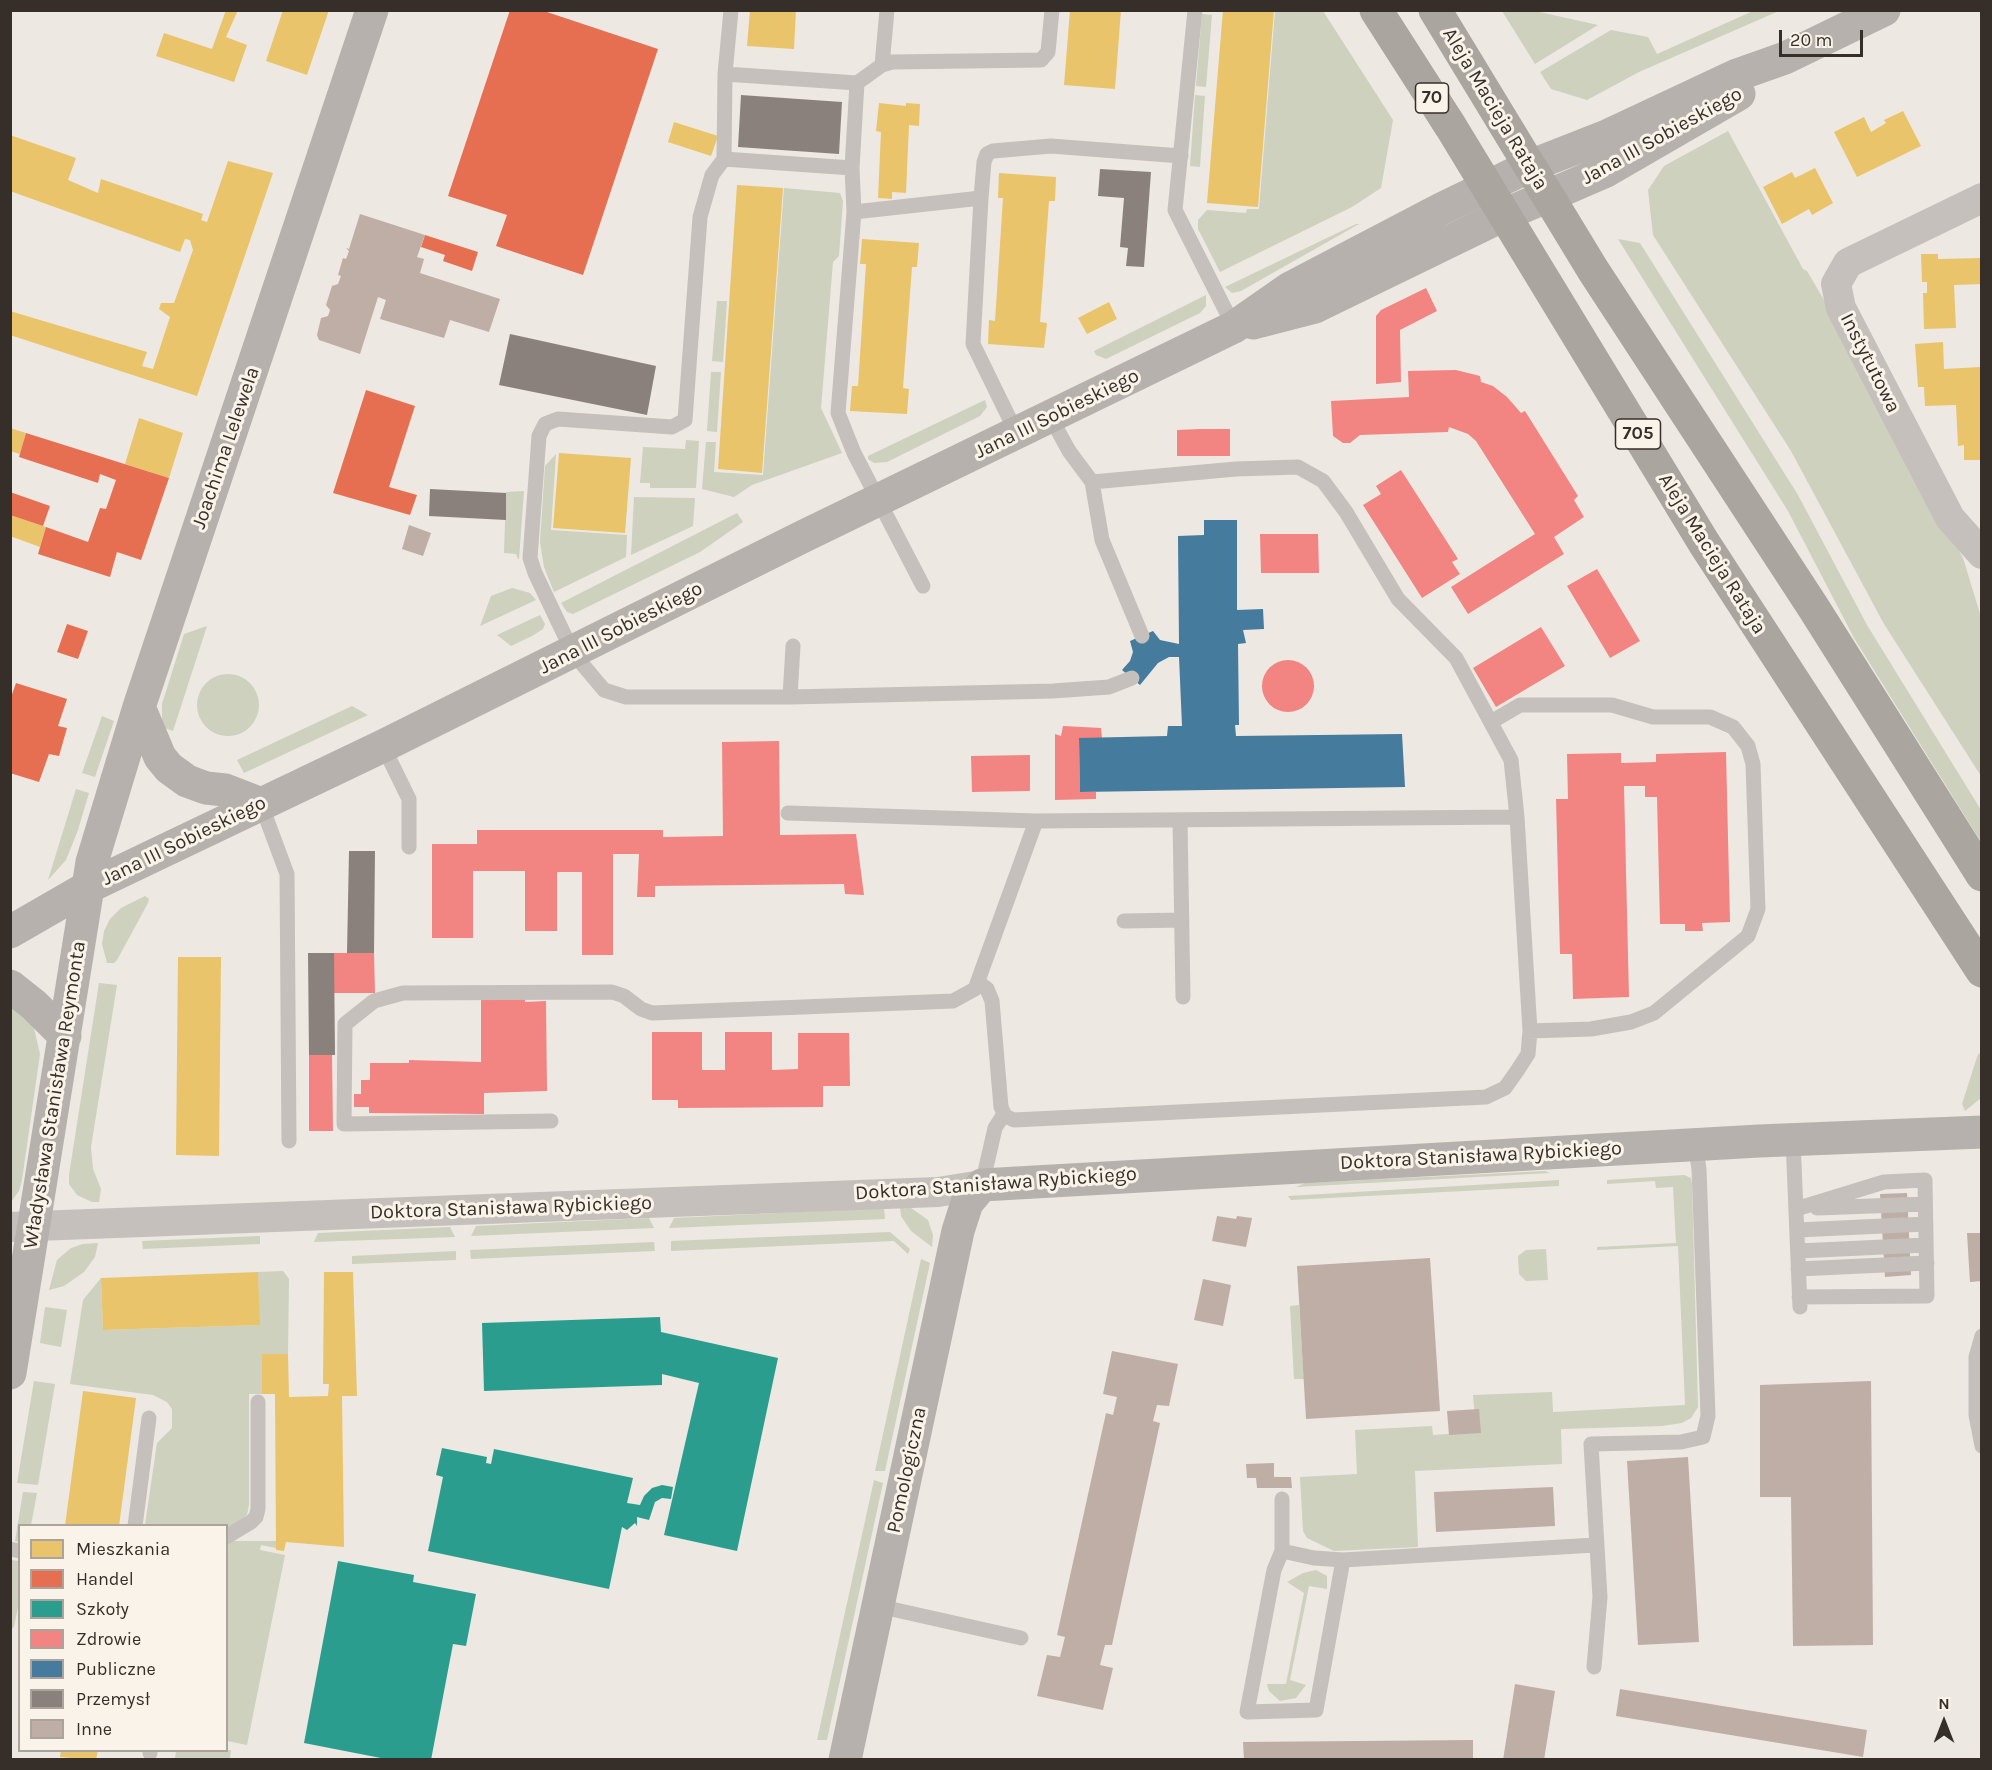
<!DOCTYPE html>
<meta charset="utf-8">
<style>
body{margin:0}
#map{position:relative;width:1992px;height:1770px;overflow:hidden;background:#ede8e2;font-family:Karla,sans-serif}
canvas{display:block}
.frame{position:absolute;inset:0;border:12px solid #362e29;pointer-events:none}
.legend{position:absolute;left:18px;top:1524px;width:210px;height:228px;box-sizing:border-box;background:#f9f3ea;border:2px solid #aba49d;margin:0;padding:8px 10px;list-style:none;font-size:18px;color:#362e29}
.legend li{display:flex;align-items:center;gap:12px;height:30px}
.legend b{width:30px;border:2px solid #aba49d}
.north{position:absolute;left:1914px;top:1692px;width:60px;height:60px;-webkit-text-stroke:4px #f9f3ea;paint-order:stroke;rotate:0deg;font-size:16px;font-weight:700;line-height:24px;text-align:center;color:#362e29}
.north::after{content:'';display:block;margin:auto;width:21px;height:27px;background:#362e29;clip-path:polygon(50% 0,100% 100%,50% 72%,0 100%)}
.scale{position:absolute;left:1779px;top:30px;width:84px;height:27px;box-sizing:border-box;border:3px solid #362e29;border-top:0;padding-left:8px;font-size:18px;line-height:21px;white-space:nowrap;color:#362e29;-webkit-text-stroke:4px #f9f3ea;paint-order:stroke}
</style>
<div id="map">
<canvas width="1992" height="1770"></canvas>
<div class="frame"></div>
<ul class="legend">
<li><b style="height:16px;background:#e9c46a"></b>Mieszkania</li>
<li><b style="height:16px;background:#e76f51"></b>Handel</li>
<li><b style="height:16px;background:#2a9d8f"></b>Szkoły</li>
<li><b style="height:16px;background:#f28482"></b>Zdrowie</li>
<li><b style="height:16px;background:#457b9d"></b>Publiczne</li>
<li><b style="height:16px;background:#8a817c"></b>Przemysł</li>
<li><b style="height:16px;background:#bfaea5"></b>Inne</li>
</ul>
<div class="north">N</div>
<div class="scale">20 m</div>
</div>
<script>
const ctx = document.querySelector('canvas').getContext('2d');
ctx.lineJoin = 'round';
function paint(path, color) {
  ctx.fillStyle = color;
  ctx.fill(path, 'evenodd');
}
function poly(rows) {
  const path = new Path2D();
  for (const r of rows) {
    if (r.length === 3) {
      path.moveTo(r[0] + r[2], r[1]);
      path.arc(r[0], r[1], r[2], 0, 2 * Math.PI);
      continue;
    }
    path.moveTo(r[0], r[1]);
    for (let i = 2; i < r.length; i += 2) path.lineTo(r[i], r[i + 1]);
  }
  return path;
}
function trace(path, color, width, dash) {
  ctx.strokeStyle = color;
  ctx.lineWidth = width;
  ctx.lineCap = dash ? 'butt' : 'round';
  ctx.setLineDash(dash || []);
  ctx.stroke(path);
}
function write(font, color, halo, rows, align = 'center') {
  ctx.font = font + ' Karla,sans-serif';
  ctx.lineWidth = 6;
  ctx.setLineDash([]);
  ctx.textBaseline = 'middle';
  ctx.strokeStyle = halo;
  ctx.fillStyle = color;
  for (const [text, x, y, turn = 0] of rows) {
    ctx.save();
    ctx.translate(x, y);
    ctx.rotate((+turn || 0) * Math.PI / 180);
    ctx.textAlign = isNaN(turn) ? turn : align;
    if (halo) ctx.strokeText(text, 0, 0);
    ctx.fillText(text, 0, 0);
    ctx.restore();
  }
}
paint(poly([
 [1275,11,1323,11,1393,120,1381,188,1352,207,1220,272,1198,229,1198,220,1207,210,1246,213,1247,209,1259,209],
 [1502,11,1535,11,1598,25,1535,64],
 [1753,11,1779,11,1639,72,1587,100,1551,89,1540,72,1611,30,1648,37,1657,54],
 [1202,14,1212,15,1206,87,1196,86],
 [1195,95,1205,96,1200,167,1190,166],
 [1728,131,1803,269,1807,271,1844,334,1963,558,1981,617,1981,776,1884,624,1791,451,1653,235,1648,190,1664,166],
 [784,188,840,193,843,201,839,256,833,262,821,408,842,453,752,485,734,497,702,489,706,442,716,442,714,472,763,475],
 [1356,224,1359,224,1241,291,1232,293,1225,287],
 [1618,239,1640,243,1798,495,1867,625,1981,810,1981,842,1854,638,1788,511],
 [1206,295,1206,306,1200,313,1106,359,1096,355,1094,351],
 [717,301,727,301,723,362,712,361],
 [711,372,721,372,717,432,707,431],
 [985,400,987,407,980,416,887,462,874,463,868,459,868,456],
 [686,440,699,441,696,488,650,488,650,483,640,483,643,447,685,449],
 [556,454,551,530,627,535,626,557,554,592,544,567,540,542,545,466],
 [524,491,519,559,518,559,516,554,504,553,506,492],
 [634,497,695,498,693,526,631,555],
 [737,513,743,522,700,552,573,614,567,612,561,603],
 [512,588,530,593,536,600,480,626,491,596],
 [540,615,545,624,543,629,532,636,511,646,497,635],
 [207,626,173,731,162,727,162,704,184,634],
 [228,705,31],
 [352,706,368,715,244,773,237,760],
 [102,716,114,721,95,777,82,773],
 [76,789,89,793,78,830,66,860,48,880],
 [145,896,149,899,148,903,117,960,114,963,107,963,102,944,104,931,110,919,121,908],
 [99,983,117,985,91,1147,93,1169,101,1189,99,1202,92,1202,77,1195,69,1184,69,1175],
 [10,999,34,1028,40,1054,22,1180,19,1191,11,1202],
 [1981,1053,1981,1098,1965,1111,1962,1104,1978,1054],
 [1545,1171,1550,1173,1296,1187,1305,1183],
 [1684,1175,1691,1178,1692,1184,1698,1407,1691,1418,1682,1423,1662,1426,1561,1429,1562,1464,1415,1471,1418,1547,1334,1551,1307,1538,1303,1531,1300,1477,1357,1474,1355,1430,1432,1426,1433,1435,1476,1432,1473,1395,1552,1392,1553,1412,1685,1405,1678,1246,1597,1250,1597,1247,1676,1243,1673,1187,1656,1188,1655,1181,1607,1184,1607,1180],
 [1559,1180,1559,1186,1291,1200,1288,1196],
 [900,1207,911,1208,928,1220,933,1235,932,1247,911,1231,901,1216],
 [884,1208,885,1219,669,1228,674,1218],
 [649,1218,654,1228,471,1236,476,1226],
 [450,1227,455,1237,314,1242,318,1233],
 [890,1232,910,1249,908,1254,894,1241,671,1251,671,1241],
 [260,1236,260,1244,143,1249,142,1241],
 [654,1242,655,1251,471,1259,470,1250],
 [98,1243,95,1257,84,1272,64,1286,49,1290,57,1260,71,1248,83,1244],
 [1546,1249,1548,1280,1526,1281,1519,1274,1518,1256,1526,1250],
 [456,1251,456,1260,352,1264,352,1256],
 [921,1259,930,1263,885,1471,875,1471],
 [283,1271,289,1279,288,1354,262,1354,262,1394,249,1394,249,1505,247,1515,239,1522,227,1528,226,1526,145,1525,157,1443,172,1428,172,1409,167,1402,153,1395,70,1384,83,1300,101,1278,103,1330,259,1325,258,1272],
 [1299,1305,1304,1379,1294,1379,1290,1306],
 [45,1307,67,1310,61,1347,40,1343],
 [34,1381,55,1384,38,1485,17,1483],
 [874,1480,883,1483,827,1740,817,1740],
 [23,1492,37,1493,31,1525,20,1526,19,1542,15,1541],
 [233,1541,276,1541,276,1548,261,1545,260,1550,285,1555,247,1745,227,1741,226,1546],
 [11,1560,19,1561,20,1597,14,1627,11,1629],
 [1316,1570,1327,1576,1327,1589,1309,1586,1290,1680,1306,1685,1296,1698,1280,1701,1269,1691,1267,1684,1286,1684,1304,1593,1287,1582,1303,1573],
 [231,1750,230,1759,175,1759,176,1751]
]), '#cdd1bd');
paint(poly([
 [226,10,238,10,226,37,247,45,234,82,156,56,164,33,212,49],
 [283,10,329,10,307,75,266,61],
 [750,10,796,10,794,49,747,46],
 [1070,10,1121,10,1115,89,1064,85],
 [1223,10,1274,10,1258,207,1207,203],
 [879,103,906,106,906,103,920,104,919,126,909,125,906,193,892,192,892,199,878,198,881,132,876,131],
 [1903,111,1921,146,1857,177,1834,132,1864,117,1871,132,1886,123,1884,120],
 [674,122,718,136,711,156,668,142],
 [10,135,76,158,68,180,98,193,101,179,203,214,201,220,207,222,228,161,273,173,197,396,10,335,10,311,147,352,142,366,153,369,170,317,159,309,161,303,174,303,193,250,190,240,185,239,180,252,10,191],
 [1815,168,1833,203,1812,215,1809,209,1782,224,1763,187,1792,172,1795,178],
 [999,173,1056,177,1055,201,1049,201,1040,322,1047,323,1044,348,988,344,989,320,995,321,1003,198,998,198],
 [737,185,783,188,762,473,718,469],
 [862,239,919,243,917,267,912,267,903,388,909,389,907,414,850,411,852,386,858,386,866,264,860,264],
 [1921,254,1938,254,1938,259,1982,258,1982,284,1954,285,1956,328,1924,329,1923,293,1927,293,1927,282,1922,282],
 [1109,302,1117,319,1087,334,1078,318],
 [1943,342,1944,369,1981,367,1982,460,1964,460,1964,445,1958,446,1956,405,1925,406,1924,387,1918,387,1915,344],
 [139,418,183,433,169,478,125,464],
 [10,428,26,433,20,454,10,451],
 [559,453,631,458,625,533,553,528],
 [10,515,46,527,40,547,10,536],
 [178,957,221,957,219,1156,176,1155],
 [258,1272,260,1325,103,1330,101,1278],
 [324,1272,353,1272,357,1396,342,1396,344,1547,286,1542,284,1551,276,1550,275,1394,262,1394,262,1354,288,1354,289,1397,328,1396,329,1384,323,1384],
 [83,1391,136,1398,119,1526,65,1526],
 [61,1750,98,1750,96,1760,60,1757]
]), '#e9c46a');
paint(poly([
 [510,10,541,10,658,49,583,275,496,246,507,215,448,196],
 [425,235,478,252,472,271,443,261,445,255,421,247],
 [366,390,415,406,389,487,417,495,410,515,333,493],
 [26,433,169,478,141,560,117,552,110,577,38,554,46,527,88,542,100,508,106,509,116,480,100,474,98,483,19,457],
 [10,492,50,506,43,526,10,515],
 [67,624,88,631,78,659,57,652],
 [16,683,67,699,58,726,67,728,59,756,49,754,39,782,10,773,10,700]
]), '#e76f51');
paint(poly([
 [660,1317,661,1332,778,1358,737,1551,664,1535,699,1383,662,1374,662,1385,484,1391,482,1323],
 [442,1448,487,1457,486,1463,491,1464,494,1449,633,1478,627,1503,640,1505,644,1496,652,1488,662,1485,673,1487,671,1499,662,1498,655,1502,649,1520,637,1517,637,1526,635,1523,627,1530,622,1527,609,1589,428,1551,443,1477,436,1475],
 [338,1561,414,1575,413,1582,476,1594,466,1646,453,1644,431,1760,391,1760,304,1743]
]), '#2a9d8f');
paint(poly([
 [1426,288,1437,311,1400,330,1401,382,1376,384,1376,316,1381,310],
 [1456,370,1480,376,1481,382,1493,386,1507,397,1521,413,1525,411,1578,496,1574,500,1584,517,1554,537,1564,554,1468,614,1451,587,1535,534,1476,441,1468,434,1449,427,1448,432,1360,435,1350,443,1343,443,1333,436,1331,401,1409,397,1408,371],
 [1200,429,1230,429,1230,456,1177,456,1177,430],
 [1401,470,1458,559,1452,562,1460,574,1422,598,1363,505,1381,494,1376,486],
 [1260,534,1318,534,1319,573,1261,573],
 [1597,569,1640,641,1610,658,1567,586],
 [1541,627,1565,666,1496,707,1473,668],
 [1288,686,26],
 [1063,726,1101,728,1102,738,1079,738,1080,792,1096,792,1096,799,1055,800,1055,734,1061,736],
 [779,741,780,835,856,834,864,895,845,894,844,884,655,886,655,897,637,897,639,854,613,854,613,955,582,955,582,872,557,872,557,931,525,931,525,871,473,871,473,938,432,938,432,844,477,844,477,830,663,830,663,837,723,836,722,742],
 [1726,752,1730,922,1702,923,1703,931,1685,931,1685,924,1660,924,1657,797,1645,797,1645,786,1624,786,1629,997,1573,999,1572,954,1560,954,1556,799,1568,799,1567,754,1621,753,1621,763,1656,762,1656,754],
 [1030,755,1030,791,972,792,971,756],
 [334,953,374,953,375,993,334,993],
 [525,997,525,1002,546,1001,547,1091,484,1093,484,1114,369,1113,369,1107,354,1107,354,1094,361,1094,361,1080,370,1080,370,1063,409,1063,409,1060,481,1062,481,1000],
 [652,1032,702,1032,702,1070,725,1070,725,1032,772,1032,772,1070,798,1069,798,1033,849,1033,850,1086,823,1086,823,1107,678,1108,678,1100,652,1100],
 [309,1055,332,1055,333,1131,309,1131]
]), '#f28482');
paint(poly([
 [1204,520,1237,520,1237,610,1263,609,1264,629,1243,630,1246,643,1238,644,1239,725,1235,725,1236,736,1402,734,1405,787,1080,792,1079,738,1167,736,1168,726,1182,726,1179,657,1169,657,1158,663,1140,685,1122,670,1130,661,1133,652,1130,641,1153,631,1160,640,1179,644,1178,536,1204,535]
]), '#457b9d');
paint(poly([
 [741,95,842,102,839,154,738,147],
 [1100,169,1151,172,1144,267,1126,266,1128,248,1120,247,1124,198,1098,196],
 [510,334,656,366,647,415,499,385],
 [430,489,506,493,506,520,429,516],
 [349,851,375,851,374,953,347,953],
 [308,953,334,953,335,1055,309,1055]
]), '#8a817c');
paint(poly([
 [360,214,425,235,417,257,424,259,420,273,500,299,489,332,450,320,444,338,380,319,386,300,378,297,360,354,319,340,317,335,321,318,328,316,330,310,326,305,332,286,338,284,341,276,338,275,343,258,346,259,349,251,346,248,349,249],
 [409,525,431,533,423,556,402,549],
 [1907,1193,1911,1275,1885,1277,1880,1194],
 [1217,1216,1236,1219,1237,1216,1252,1218,1246,1247,1212,1241],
 [1967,1233,1982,1233,1982,1281,1970,1282],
 [1430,1258,1440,1411,1306,1419,1297,1266],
 [1203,1279,1231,1285,1223,1326,1194,1320],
 [1112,1351,1178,1364,1169,1406,1157,1405,1153,1421,1160,1423,1112,1645,1105,1645,1100,1665,1113,1668,1103,1710,1037,1696,1047,1655,1060,1657,1065,1637,1057,1635,1106,1413,1113,1415,1117,1397,1103,1394],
 [1871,1381,1873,1645,1793,1646,1791,1497,1760,1497,1760,1385],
 [1479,1409,1481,1433,1449,1435,1447,1411],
 [1688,1457,1699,1642,1638,1645,1627,1461],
 [1274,1463,1274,1477,1291,1477,1292,1488,1257,1488,1256,1478,1247,1478,1246,1464],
 [1553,1487,1555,1526,1436,1532,1434,1492],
 [1515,1684,1555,1691,1544,1760,1503,1760],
 [1620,1689,1867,1730,1863,1757,1616,1716],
 [1473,1740,1473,1760,1244,1760,1243,1742]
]), '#bfaea5');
trace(poly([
 [731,10,725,74,724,159,712,175,700,217,685,420,672,427,558,419,545,424,539,436,530,558,535,573,573,653,604,690,626,697,790,697,1053,691,1109,687,1132,678],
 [1195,10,1175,210,1234,327],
 [882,65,887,10],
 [725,74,857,83,882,65,892,62,1041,60,1048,52,1052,10],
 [857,83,852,168,854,212,838,413,854,453,923,586],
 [724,159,852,168],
 [981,198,984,162,987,154,993,151,1051,146,1181,156],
 [854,212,981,198,973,344,1017,434],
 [1051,418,1069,451,1092,482,1102,540,1142,636],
 [790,697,793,646],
 [1491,722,1520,705,1612,705,1653,717,1710,717,1733,727,1748,746,1753,764,1758,909,1748,936,1654,1013,1631,1022,1591,1029,1530,1031,1517,817],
 [383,746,409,799,409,847],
 [261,804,287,874,289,1141],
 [788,813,1036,821],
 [1180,820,1183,997],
 [1124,921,1182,920],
 [978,982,987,989,992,1001,1001,1107,1005,1116,1014,1120,1486,1097,1505,1088,1517,1071,1528,1054,1530,1031],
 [551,1121,344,1124,345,1024,374,1001,403,993,612,992,624,996,641,1009,652,1013,953,1001,975,989,1036,821,1517,817,1511,760,1456,658,1398,599,1346,512,1323,481,1298,467,1236,469,1092,482],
 [1793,1139,1800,1307],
 [982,1185,995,1128,1004,1114],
 [1817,1208,1925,1204],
 [1796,1209,1884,1182,1925,1180,1927,1296,1799,1297],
 [1797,1230,1926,1224],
 [1798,1251,1926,1245],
 [1798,1269,1927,1263],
 [1982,1336,1976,1357,1976,1415,1982,1446],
 [1282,1499,1282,1551,1314,1558,1343,1560,1595,1545],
 [135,1526,149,1418],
 [226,1537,251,1522,256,1517,258,1509,258,1402],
 [10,1549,20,1551],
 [1282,1551,1274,1570,1247,1712,1316,1710,1343,1560],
 [878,1606,1021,1638],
 [1594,1667,1600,1597,1591,1444,1681,1442,1703,1437,1708,1416,1699,1169,1695,1144],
 [150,1753,150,1750]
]), '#c5c0bb', 15);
trace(poly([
 [1982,198,1848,263,1836,284,1841,308,1950,518,1982,554],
 [10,1227,938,1192,982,1185]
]), '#c5c0bb', 30);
trace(poly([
 [1253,323,1315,307,1504,215,1606,171,1739,94],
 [139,707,160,757,169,768,187,781,206,788,225,790,261,804],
 [10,932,88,887,383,746,802,537,1234,327,1290,288,1441,209,1530,166,1609,135,1737,75,1785,58,1884,10],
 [10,986,34,1005,65,1036],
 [10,1373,92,862,139,707,372,10],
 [845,1760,958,1231,967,1203,982,1185,1759,1141,1982,1132]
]), '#b6b1ac', 33);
trace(poly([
 [1376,10,1451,127,1704,543,1982,971],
 [1435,10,1593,270,1813,607,1982,875]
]), '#aba5a0', 33);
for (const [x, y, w] of [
 [1432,98,33],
 [1638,434,45]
]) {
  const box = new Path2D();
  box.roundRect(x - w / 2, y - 15, w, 30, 4.5);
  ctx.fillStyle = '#f9f3ea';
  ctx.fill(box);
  trace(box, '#362e29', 1.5);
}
write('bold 18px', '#362e29', null, [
 ["70",1432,98],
 ["705",1638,434]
]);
write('20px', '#362e29', '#f9f3ea', [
 ["Aleja Macieja Rataja",1495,109,59],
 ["Jana III Sobieskiego",1662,136,-29],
 ["Instytutowa",1870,363,63],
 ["Jana III Sobieskiego",1057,414,-26],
 ["Joachima Lelewela",226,448,-71],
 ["Aleja Macieja Rataja",1712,554,58],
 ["Jana III Sobieskiego",621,628,-27],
 ["Jana III Sobieskiego",184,841,-26],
 ["Władysława Stanisława Reymonta",55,1095,-81],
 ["Doktora Stanisława Rybickiego",1481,1156,-3],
 ["Doktora Stanisława Rybickiego",996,1184,-4],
 ["Doktora Stanisława Rybickiego",511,1208,-2],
 ["Pomologiczna",907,1470,-78]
]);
</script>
